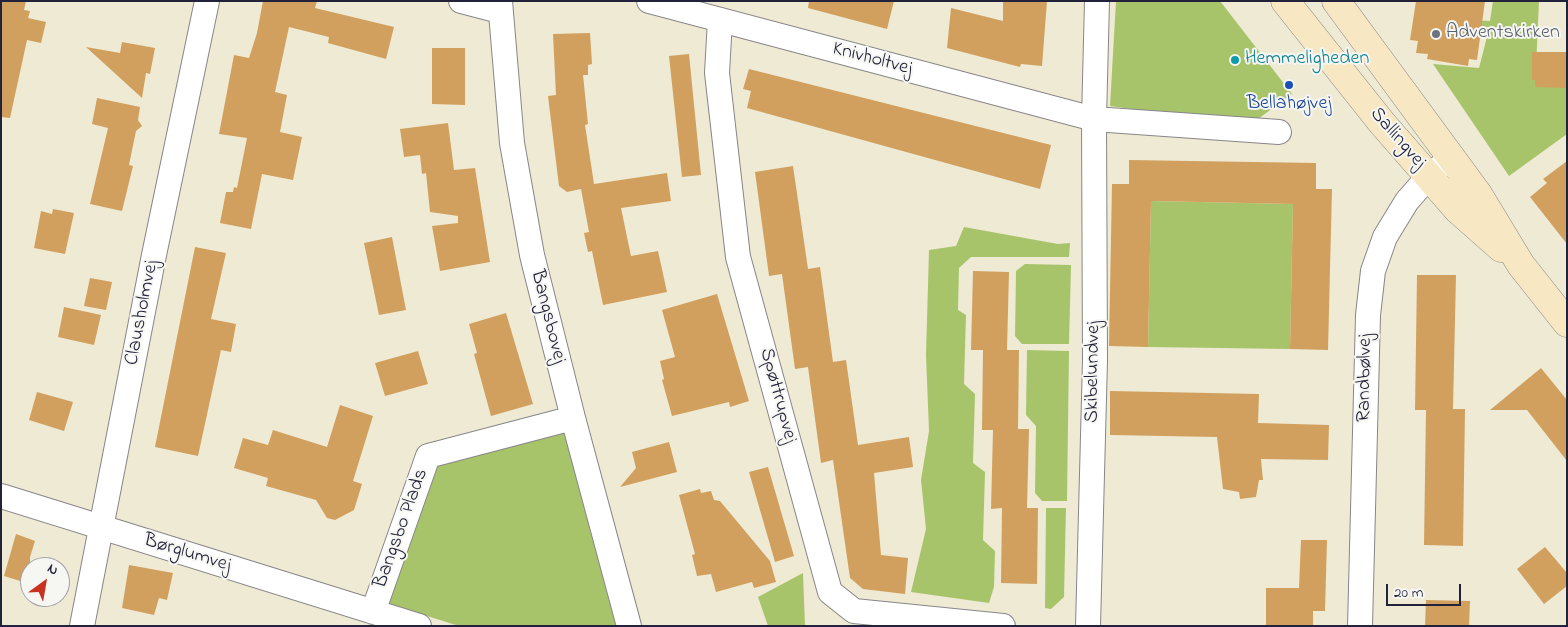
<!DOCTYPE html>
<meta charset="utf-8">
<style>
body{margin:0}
#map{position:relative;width:1568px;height:627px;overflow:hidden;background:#efead4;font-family:"Indie Flower",sans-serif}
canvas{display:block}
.frame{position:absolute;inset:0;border:2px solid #22223b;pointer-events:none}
.north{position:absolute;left:20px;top:557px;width:50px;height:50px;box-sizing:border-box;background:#f6f6f2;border:1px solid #a1a1a9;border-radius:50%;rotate:32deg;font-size:14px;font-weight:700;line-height:20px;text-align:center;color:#22223b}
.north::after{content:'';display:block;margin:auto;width:18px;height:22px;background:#c8321e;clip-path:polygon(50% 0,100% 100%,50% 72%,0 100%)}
.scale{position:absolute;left:1386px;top:584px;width:75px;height:22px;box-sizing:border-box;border:2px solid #22223b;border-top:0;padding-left:6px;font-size:15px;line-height:18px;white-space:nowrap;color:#22223b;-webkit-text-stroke:4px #f6f6f2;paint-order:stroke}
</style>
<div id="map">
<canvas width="1568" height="627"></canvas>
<div class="frame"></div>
<div class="north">N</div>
<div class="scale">20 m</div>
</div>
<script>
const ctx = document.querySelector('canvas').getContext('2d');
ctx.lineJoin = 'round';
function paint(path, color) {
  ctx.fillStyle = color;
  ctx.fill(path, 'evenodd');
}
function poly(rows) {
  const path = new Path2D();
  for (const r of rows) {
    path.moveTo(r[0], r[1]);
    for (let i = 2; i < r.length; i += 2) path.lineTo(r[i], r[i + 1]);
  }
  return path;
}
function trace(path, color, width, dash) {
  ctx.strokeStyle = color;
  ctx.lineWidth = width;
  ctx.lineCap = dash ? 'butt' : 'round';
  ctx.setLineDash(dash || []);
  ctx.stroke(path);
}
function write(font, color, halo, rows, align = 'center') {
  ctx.font = font + ' "Indie Flower",sans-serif';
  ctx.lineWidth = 4;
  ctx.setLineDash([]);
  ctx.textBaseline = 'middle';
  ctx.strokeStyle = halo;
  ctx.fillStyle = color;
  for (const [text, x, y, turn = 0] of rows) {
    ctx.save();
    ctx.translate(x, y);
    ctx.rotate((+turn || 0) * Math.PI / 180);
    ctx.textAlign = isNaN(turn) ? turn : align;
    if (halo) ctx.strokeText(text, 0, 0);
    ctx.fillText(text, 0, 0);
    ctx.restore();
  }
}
paint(poly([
 [1116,1,1220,1,1292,94,1258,119,1233,123,1110,106],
 [1493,1,1539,1,1536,67,1567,66,1567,134,1509,176,1433,64,1479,68,1488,33,1470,30,1471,20,1490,21],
 [1151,201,1293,204,1290,349,1148,347],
 [964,227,1058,244,1070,243,1069,257,971,257,959,268,958,310,966,315,964,384,975,394,973,463,985,472,983,540,995,551,994,587,989,603,911,592,926,529,921,480,929,431,926,355,929,250,956,246],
 [1025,264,1071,265,1069,344,1022,344,1015,336,1016,271],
 [1027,350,1069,351,1067,501,1042,501,1035,493,1036,426,1026,415],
 [568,426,619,626,459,626,389,604,433,462],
 [1046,508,1066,508,1064,597,1051,609,1045,608],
 [803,573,805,626,768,626,758,597]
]), '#a7c46b');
paint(poly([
 [1,1,26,1,24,10,30,11,28,18,46,22,41,43,27,40,10,118,1,117],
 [263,1,317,1,315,8,394,27,386,59,328,43,329,37,289,27,275,92,287,95,280,132,302,137,293,180,262,174,251,229,220,223,226,192,233,192,234,187,237,188,247,138,219,134,234,55,249,58,257,33],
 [809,1,894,1,887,29,808,8],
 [1003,1,1047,1,1042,66,1021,64,1020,67,947,48,951,8,1003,21],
 [1416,1,1485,1,1477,60,1469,59,1468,66,1427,59,1428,54,1416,53,1418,41,1410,40],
 [590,33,592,64,588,65,588,75,583,75,588,124,585,125,594,184,667,173,671,201,621,208,631,256,658,251,667,292,603,305,592,251,588,252,584,233,589,232,581,189,567,192,559,186,548,96,556,95,553,34],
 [122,42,155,48,150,74,146,73,142,98,86,47,120,53],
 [432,48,465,48,465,105,432,104],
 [1532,52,1567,52,1567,88,1535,87,1535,80,1532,80],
 [689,54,701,175,682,177,669,56],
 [749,69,1051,145,1040,189,747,108,751,91,743,89],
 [97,98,140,107,138,120,142,126,136,131,129,165,133,166,122,211,90,204,108,128,92,124],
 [448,123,454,170,475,168,490,262,440,271,432,226,458,223,458,216,430,212,426,173,422,174,420,155,404,157,400,129],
 [1129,160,1316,163,1316,189,1332,189,1328,350,1290,349,1293,204,1151,201,1148,347,1109,346,1112,184,1129,184],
 [1567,161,1567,244,1530,197,1547,183,1543,179],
 [793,166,808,269,820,267,833,362,846,360,858,445,909,437,913,467,874,473,881,555,908,558,905,594,863,589,850,578,833,460,821,463,808,367,795,369,782,274,769,276,755,172],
 [53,209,74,213,65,254,34,248,41,211,52,214],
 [392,237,406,310,379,315,364,243],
 [195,247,226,253,211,319,236,324,231,352,221,350,198,456,155,447],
 [973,271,1009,272,1007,350,1019,350,1018,429,1029,429,1027,508,1038,508,1037,584,1001,583,1002,508,991,509,993,430,982,430,983,350,971,350],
 [1417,275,1456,275,1453,409,1465,409,1463,546,1424,545,1426,410,1415,410],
 [90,278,112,282,106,310,84,306],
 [717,294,749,401,730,407,729,402,672,416,662,380,664,379,660,361,675,357,662,310],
 [64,307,101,315,94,345,58,337],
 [506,313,533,404,491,416,474,354,477,353,469,324],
 [418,351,428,384,385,396,375,363],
 [1541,368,1567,400,1567,461,1527,410,1490,410],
 [1110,391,1259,394,1258,423,1329,425,1328,460,1261,459,1263,480,1259,480,1256,497,1240,499,1239,492,1223,489,1217,437,1110,435],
 [37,392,73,402,64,431,29,420],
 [340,405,373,416,353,481,362,484,354,510,335,520,327,518,316,500,266,486,268,478,234,468,243,438,268,445,273,430,327,447],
 [669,442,677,472,620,487,636,468,632,452],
 [768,467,794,556,775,562,749,472],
 [700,489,701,493,711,491,714,500,720,501,770,561,776,582,754,588,752,582,716,592,711,574,697,576,692,555,695,554,679,495],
 [16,534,35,541,30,557,30,584,4,576],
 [1301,540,1327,540,1325,611,1313,611,1313,626,1266,626,1266,588,1299,588],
 [1545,547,1567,573,1567,586,1544,604,1517,569],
 [129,565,173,573,167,600,159,598,154,615,122,608],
 [1426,600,1470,601,1469,626,1425,626]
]), '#d1a05e');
const street = poly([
 [461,1,499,11],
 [500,1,512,143,532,255,573,418,629,626],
 [649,1,1094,119,1279,132],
 [720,20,717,73,738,257,830,592,854,611,1003,626],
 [1,496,419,626],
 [373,612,428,456,573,418],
 [82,626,154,255,207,1],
 [1088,626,1095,360,1094,119,1097,1],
 [1360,626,1368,315,1373,271,1385,237,1407,201,1429,176,1451,158]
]);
const secondary = poly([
 [1285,1,1382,123,1458,210,1501,248],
 [1336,1,1478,194,1521,265,1567,323]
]);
trace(street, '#888688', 26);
trace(secondary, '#888688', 29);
trace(street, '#fff', 24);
trace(secondary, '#f7e8c3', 28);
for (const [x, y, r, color] of [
 [1436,34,5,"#6b7280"],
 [1235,60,5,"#0f9aa8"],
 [1289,85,5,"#1a4fb4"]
]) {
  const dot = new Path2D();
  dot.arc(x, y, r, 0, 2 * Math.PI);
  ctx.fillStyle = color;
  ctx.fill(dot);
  trace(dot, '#f6f6f2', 2);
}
write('20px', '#5b616d', '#f6f6f2', [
 ["Adventskirken",1446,34]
], 'left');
write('20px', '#22223b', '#f6f6f2', [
 ["Knivholtvej",872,60,15],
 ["Sallingvej",1397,139,49],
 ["Clausholmvej",143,313,-79],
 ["Bangsbovej",547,317,76],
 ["Skibelundvej",1094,372,-89],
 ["Randbølvej",1366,378,-89],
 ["Spøttrupvej",777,396,75],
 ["Bangsbo Plads",402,529,-70],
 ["Børglumvej",187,554,17]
]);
write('20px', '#0d838f', '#f6f6f2', [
 ["Hemmeligheden",1245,60]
], 'left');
write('20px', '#164399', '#f6f6f2', [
 ["Bellahøjvej",1289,105]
]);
</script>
